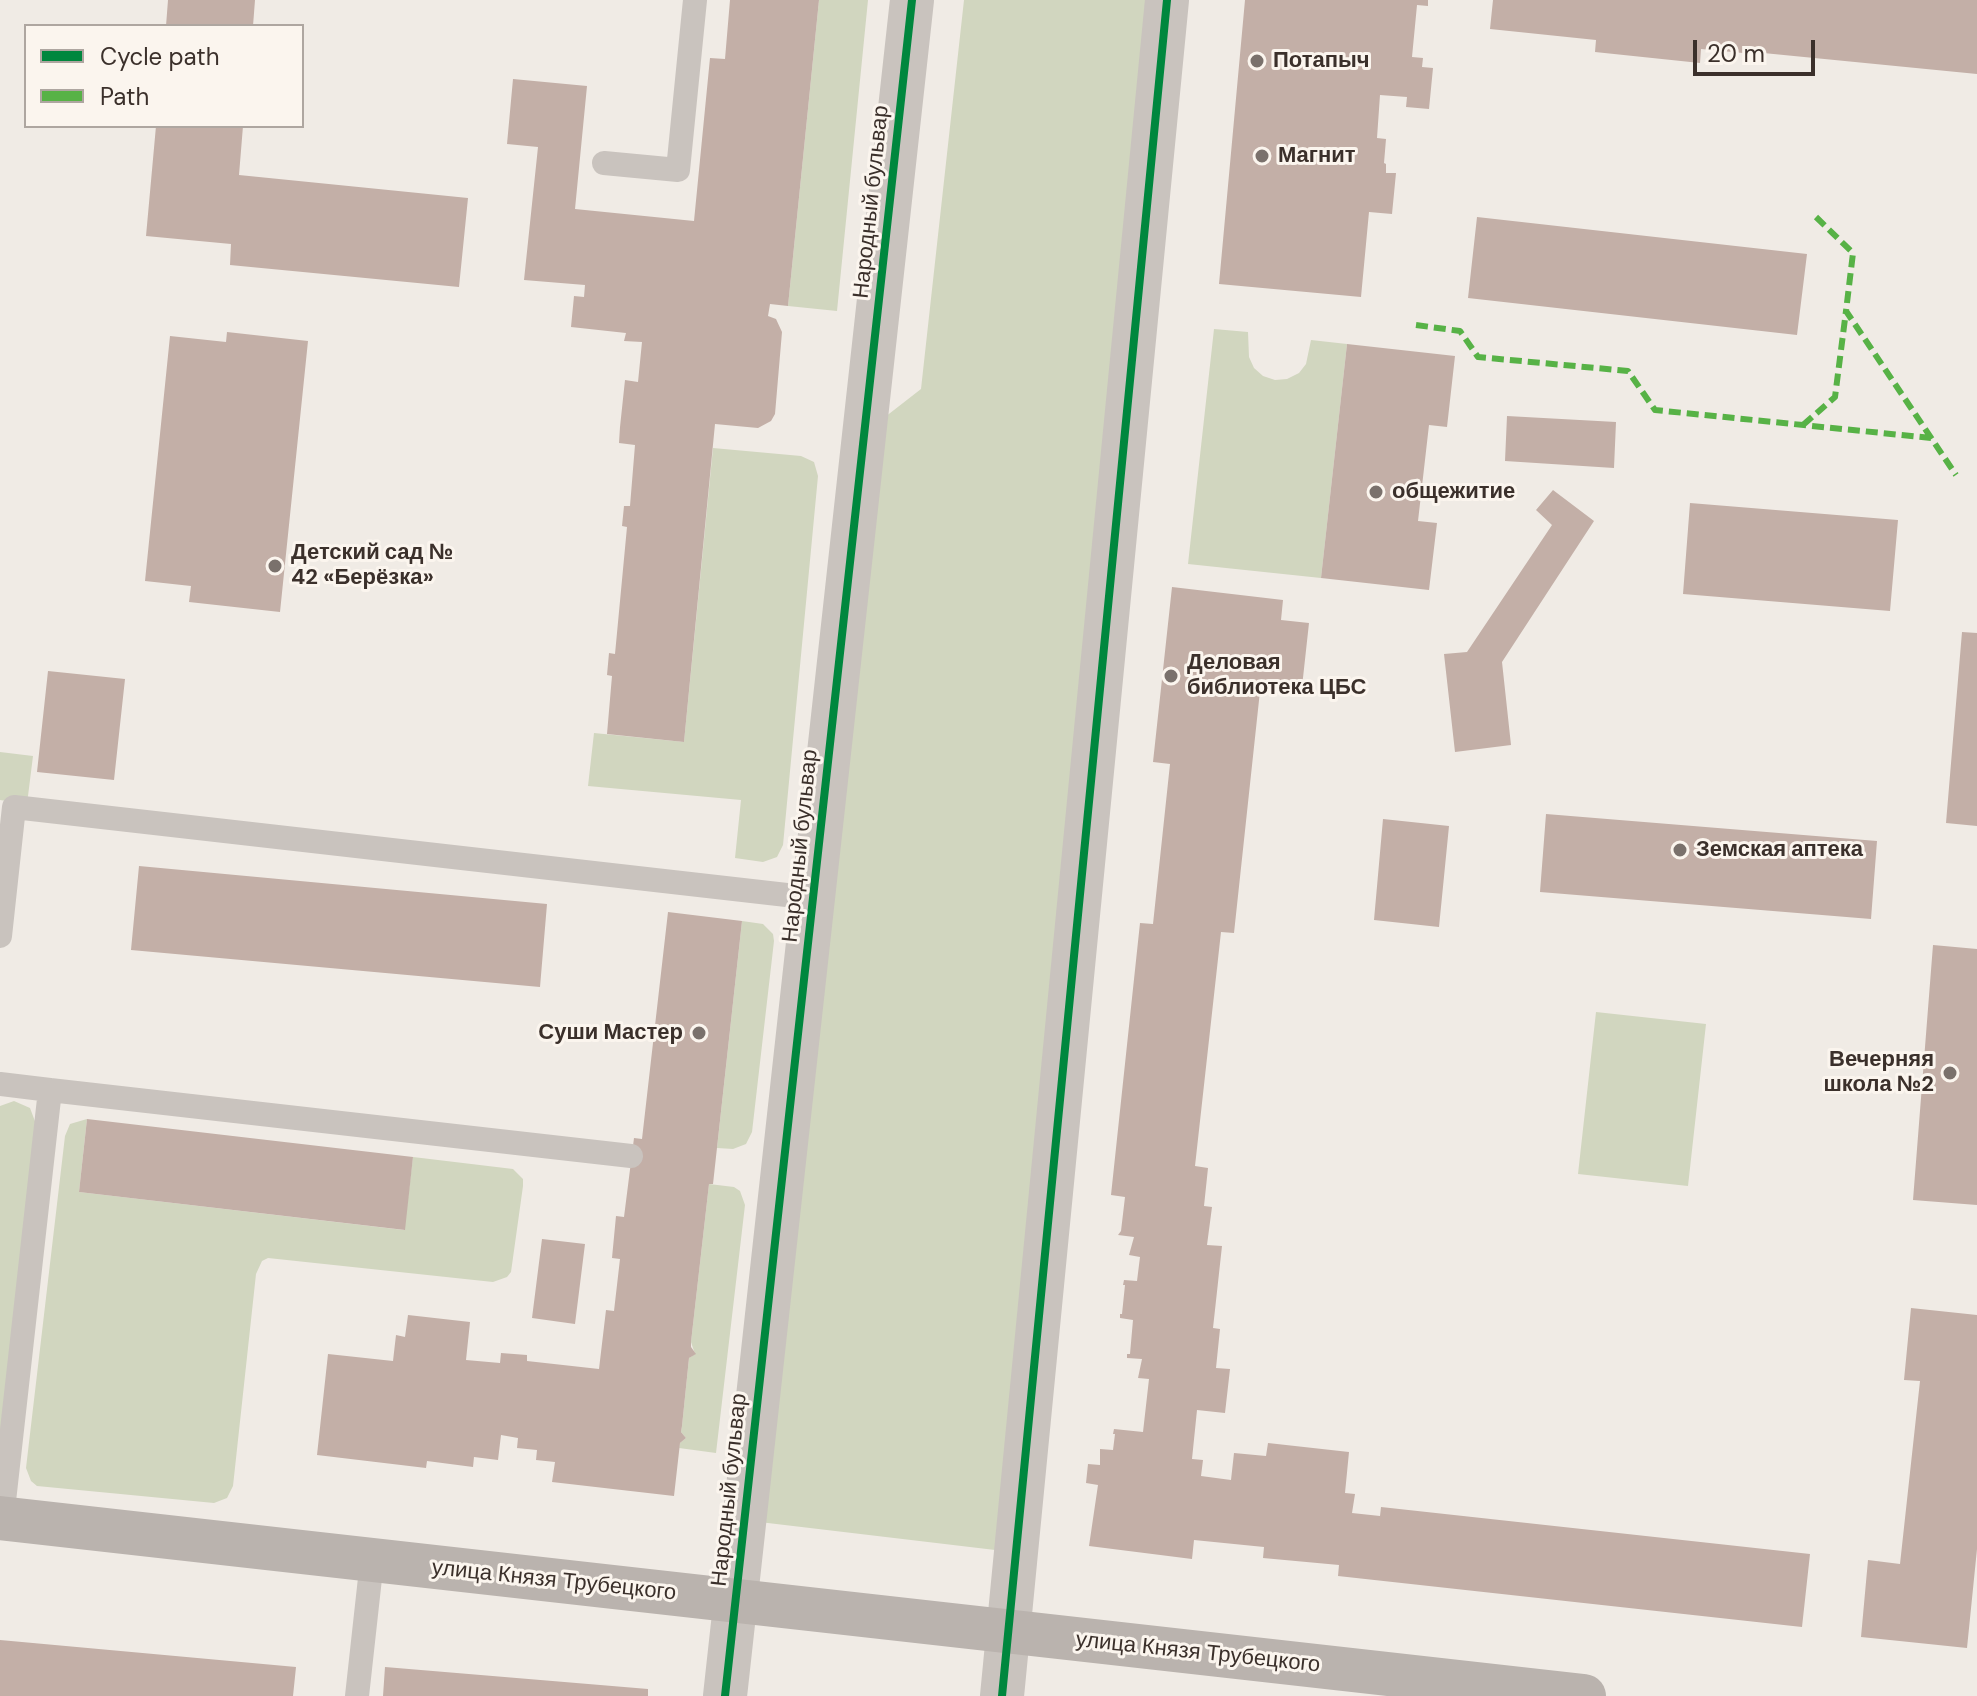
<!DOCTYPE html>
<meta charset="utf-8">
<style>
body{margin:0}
#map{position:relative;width:1977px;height:1696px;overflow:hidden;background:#f0ebe5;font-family:"DM Sans",sans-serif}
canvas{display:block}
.legend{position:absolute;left:24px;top:24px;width:280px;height:104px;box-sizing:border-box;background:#fbf5ee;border:2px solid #aea6a0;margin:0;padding:10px 14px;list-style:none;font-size:24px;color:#3b302b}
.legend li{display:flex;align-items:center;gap:16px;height:40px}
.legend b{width:40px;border:2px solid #aea6a0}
.scale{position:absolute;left:1693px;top:40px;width:122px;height:36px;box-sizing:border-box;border:4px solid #3b302b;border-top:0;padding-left:10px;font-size:24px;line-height:28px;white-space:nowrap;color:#3b302b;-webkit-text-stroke:6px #fbf5ee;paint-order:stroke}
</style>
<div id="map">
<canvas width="1977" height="1696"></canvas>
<ul class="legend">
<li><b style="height:10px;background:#00873e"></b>Cycle path</li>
<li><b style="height:10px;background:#57b246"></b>Path</li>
</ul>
<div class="scale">20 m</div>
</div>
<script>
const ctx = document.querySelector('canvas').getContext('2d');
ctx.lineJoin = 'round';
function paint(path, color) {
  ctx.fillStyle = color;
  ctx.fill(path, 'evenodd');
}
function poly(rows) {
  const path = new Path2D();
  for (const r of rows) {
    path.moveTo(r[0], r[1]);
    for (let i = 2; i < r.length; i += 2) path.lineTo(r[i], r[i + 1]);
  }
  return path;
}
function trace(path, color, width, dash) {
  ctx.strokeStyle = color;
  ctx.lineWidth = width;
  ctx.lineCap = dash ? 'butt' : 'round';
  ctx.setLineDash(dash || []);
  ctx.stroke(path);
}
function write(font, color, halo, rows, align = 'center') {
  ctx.font = font + ' "DM Sans",sans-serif';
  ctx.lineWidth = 6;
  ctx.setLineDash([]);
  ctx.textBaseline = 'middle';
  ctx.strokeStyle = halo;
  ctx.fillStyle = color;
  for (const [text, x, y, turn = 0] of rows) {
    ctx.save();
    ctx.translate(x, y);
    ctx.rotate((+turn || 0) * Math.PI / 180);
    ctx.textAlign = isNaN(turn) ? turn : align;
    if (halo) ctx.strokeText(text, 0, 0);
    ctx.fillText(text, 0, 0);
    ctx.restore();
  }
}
paint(poly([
 [819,0,868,0,837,311,788,306],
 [964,0,1162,0,1012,1552,751,1521,867,431,921,389],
 [1214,329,1248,332,1249,357,1254,368,1263,376,1275,380,1287,379,1299,373,1306,364,1311,340,1347,344,1321,578,1188,564],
 [713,448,801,456,814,462,818,476,783,845,777,857,763,862,735,858,741,800,588,786,594,733,684,742],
 [0,752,33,756,27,804,0,800],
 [742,921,763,924,773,934,774,941,752,1132,746,1144,733,1149,717,1148],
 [1596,1012,1706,1024,1688,1186,1578,1174],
 [14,1101,30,1108,36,1124,0,1442,0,1106],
 [87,1119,79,1192,404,1230,413,1157,513,1169,523,1179,523,1186,511,1272,507,1277,493,1282,268,1258,262,1261,256,1274,233,1486,227,1498,214,1503,37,1486,31,1481,26,1468,65,1136,70,1124],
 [709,1184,734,1187,740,1191,745,1205,716,1453,679,1448,680,1443,686,1438,681,1432,682,1426,689,1358,695,1354,691,1342]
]), '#d1d6bf');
paint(poly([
 [168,0,255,0,253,26,166,26],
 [730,0,819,0,788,306,770,304,768,316,776,319,782,332,775,414,771,421,758,428,715,424,684,742,607,734,612,676,607,675,609,653,615,654,627,527,622,526,624,506,630,506,635,445,619,443,620,427,625,380,638,382,642,342,624,341,626,333,571,327,574,296,584,297,585,285,524,280,538,147,507,144,513,79,587,86,575,209,694,221,710,58,725,59],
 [1245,0,1428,0,1428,6,1417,5,1412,57,1423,58,1422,67,1433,68,1429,109,1406,107,1407,97,1380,95,1377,138,1386,139,1384,163,1386,164,1386,173,1396,173,1392,214,1369,212,1361,297,1219,284],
 [1493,0,1977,0,1977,74,1743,51,1743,53,1701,49,1700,63,1595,52,1596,40,1490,29],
 [156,126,243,126,239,175,468,198,459,287,230,265,231,244,146,236],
 [1477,217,1807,254,1797,335,1468,298],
 [227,332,308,341,280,612,189,602,191,586,145,581,170,336,226,342],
 [1347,344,1455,356,1447,427,1429,425,1418,521,1437,523,1429,590,1321,578],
 [1507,416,1616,422,1614,468,1505,461],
 [1553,490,1594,521,1502,662,1511,745,1455,752,1444,654,1467,652,1552,525,1536,510],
 [1690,503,1898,520,1890,611,1683,594],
 [1172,587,1283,600,1281,620,1309,623,1301,696,1260,691,1234,933,1221,932,1195,1166,1208,1168,1204,1206,1212,1207,1207,1245,1222,1246,1213,1328,1220,1329,1216,1368,1230,1369,1225,1413,1197,1410,1192,1459,1203,1460,1201,1476,1231,1480,1234,1453,1266,1456,1268,1443,1349,1452,1345,1493,1355,1494,1352,1513,1380,1516,1381,1507,1810,1554,1802,1627,1338,1576,1339,1565,1263,1558,1264,1547,1194,1540,1192,1559,1089,1546,1098,1485,1086,1483,1088,1464,1100,1465,1100,1449,1113,1450,1115,1434,1113,1434,1114,1429,1143,1432,1149,1379,1138,1378,1142,1359,1127,1358,1127,1354,1130,1354,1133,1320,1120,1318,1120,1314,1122,1314,1125,1285,1123,1285,1124,1280,1137,1281,1140,1257,1129,1255,1134,1237,1118,1235,1121,1231,1125,1197,1111,1195,1140,923,1153,924,1170,764,1153,762],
 [1962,632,1977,633,1977,826,1946,823],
 [48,671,125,679,114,780,37,772],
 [1546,814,1877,841,1871,919,1540,892],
 [1383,819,1449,826,1439,927,1374,920],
 [139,866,547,904,540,987,131,950],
 [668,912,742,921,713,1184,709,1184,691,1342,691,1347,696,1354,689,1358,682,1426,681,1432,686,1438,680,1443,674,1496,552,1482,555,1462,536,1460,537,1450,517,1448,518,1438,501,1435,498,1460,474,1457,473,1467,427,1461,426,1468,317,1455,328,1354,393,1361,396,1335,405,1337,408,1315,470,1322,466,1360,500,1363,501,1353,527,1355,527,1361,599,1369,606,1310,614,1311,620,1259,612,1258,616,1216,624,1217,634,1138,642,1139],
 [1933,945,1977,949,1977,1205,1913,1200],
 [87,1119,413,1157,405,1230,79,1192],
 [542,1239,585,1244,575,1324,532,1318],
 [1911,1308,1977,1315,1977,1549,1967,1648,1861,1637,1868,1560,1900,1564,1920,1381,1904,1380],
 [0,1640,296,1667,293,1696,0,1696],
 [385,1667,648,1689,648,1696,383,1696]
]), '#c3afa7');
trace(poly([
 [604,163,678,170,695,0],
 [0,936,14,807,813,898],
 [0,1084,50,1090],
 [2,1519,50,1090,631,1156],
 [357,1696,372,1560]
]), '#c9c3be', 24);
trace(poly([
 [725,1696,912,0],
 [1002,1696,1167,0]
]), '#c9c3be', 44);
trace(poly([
 [0,1518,1584,1696]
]), '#bab3ae', 44);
trace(poly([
 [1816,217,1853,253,1846,311,1956,475],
 [1416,325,1460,331,1478,357,1628,371,1655,410,1931,438],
 [1803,425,1835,397,1846,311]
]), '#57b246', 6, [12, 6]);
trace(poly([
 [725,1696,912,0],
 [1002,1696,1167,0]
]), '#00873e', 8);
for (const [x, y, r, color] of [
 [1257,61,8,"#7a716c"],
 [1262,156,8,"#7a716c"],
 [1376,492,8,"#7a716c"],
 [275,566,8,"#7a716c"],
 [1171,676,8,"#7a716c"],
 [1680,850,8,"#7a716c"],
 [699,1033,8,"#7a716c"],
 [1950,1073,8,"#7a716c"]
]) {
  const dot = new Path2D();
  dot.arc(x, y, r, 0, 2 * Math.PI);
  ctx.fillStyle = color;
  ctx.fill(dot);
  trace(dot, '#fbf5ee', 3);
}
write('bold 22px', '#3b302b', '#fbf5ee', [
 ["Потапыч",1273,61],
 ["Магнит",1278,156],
 ["общежитие",1392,492],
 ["Детский сад №",291,553],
 ["42 «Берёзка»",291,578],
 ["Деловая",1187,663],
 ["библиотека ЦБС",1187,688],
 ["Земская аптека",1696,850],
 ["Суши Мастер",683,1033,"right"],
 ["Вечерняя",1934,1060,"right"],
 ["школа №2",1934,1085,"right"]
], 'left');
write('22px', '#3b302b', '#fbf5ee', [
 ["Народный бульвар",872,202,-84],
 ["Народный бульвар",801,846,-84],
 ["Народный бульвар",730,1490,-84],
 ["улица Князя Трубецкого",554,1581,6],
 ["улица Князя Трубецкого",1198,1653,6]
]);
</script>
